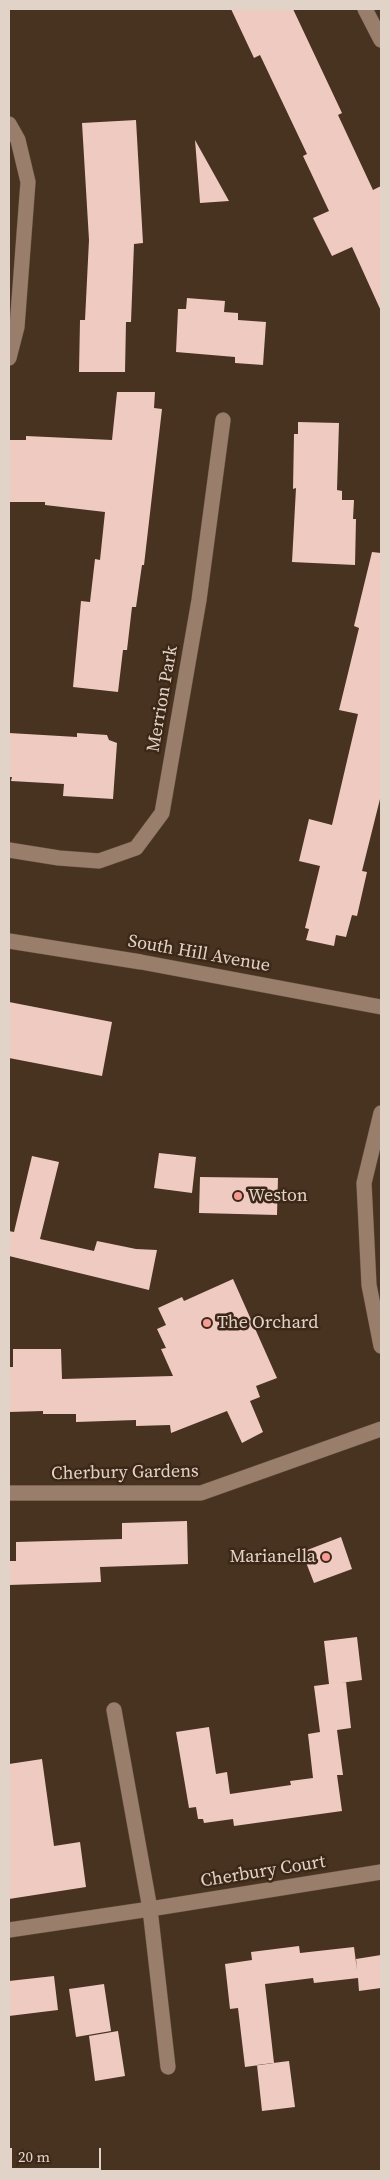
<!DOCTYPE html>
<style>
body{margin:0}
#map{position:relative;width:390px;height:2180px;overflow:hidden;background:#483220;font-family:"Source Serif 4",serif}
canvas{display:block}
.frame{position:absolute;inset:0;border:10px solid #e1d3c8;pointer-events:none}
.scale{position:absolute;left:10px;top:2148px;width:91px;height:22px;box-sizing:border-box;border:2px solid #e1d3c8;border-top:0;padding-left:6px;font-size:15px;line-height:18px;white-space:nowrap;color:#e1d3c8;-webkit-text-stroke:4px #3d2717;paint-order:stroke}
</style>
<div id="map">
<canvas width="390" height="2180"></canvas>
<div class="frame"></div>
<div class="scale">20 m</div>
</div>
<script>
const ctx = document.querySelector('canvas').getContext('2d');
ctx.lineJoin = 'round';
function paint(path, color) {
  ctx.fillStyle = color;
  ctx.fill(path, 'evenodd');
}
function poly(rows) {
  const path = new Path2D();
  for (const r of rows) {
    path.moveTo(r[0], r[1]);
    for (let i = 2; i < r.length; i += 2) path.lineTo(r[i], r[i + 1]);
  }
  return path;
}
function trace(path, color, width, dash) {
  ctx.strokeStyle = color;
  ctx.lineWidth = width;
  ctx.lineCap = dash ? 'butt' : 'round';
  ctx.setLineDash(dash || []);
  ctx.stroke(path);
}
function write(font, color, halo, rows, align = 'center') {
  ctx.font = font + ' "Source Serif 4",serif';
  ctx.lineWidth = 5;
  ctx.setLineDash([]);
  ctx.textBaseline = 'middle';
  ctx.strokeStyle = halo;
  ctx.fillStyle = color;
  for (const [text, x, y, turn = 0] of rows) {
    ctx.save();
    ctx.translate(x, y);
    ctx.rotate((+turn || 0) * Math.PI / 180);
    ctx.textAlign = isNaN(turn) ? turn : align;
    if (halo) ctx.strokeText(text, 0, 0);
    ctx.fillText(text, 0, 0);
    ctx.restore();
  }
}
paint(poly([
 [231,9,293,9,342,113,338,115,373,190,381,186,381,311,352,247,332,256,313,218,329,211,303,156,307,154,260,55,254,58],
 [136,120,143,243,134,244,131,322,126,322,125,372,79,372,80,320,85,320,89,240,82,123],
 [195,140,229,201,200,203],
 [187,298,225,301,224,312,238,313,238,320,266,322,263,365,235,363,235,357,176,352,178,309,186,309],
 [117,392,155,392,154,408,162,409,144,565,142,565,136,607,132,607,127,650,123,650,118,692,73,687,81,601,90,602,95,559,100,560,105,512,45,505,45,502,9,502,9,440,26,440,26,436,112,440],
 [298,422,339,423,337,490,342,491,342,500,354,500,353,519,356,519,355,565,292,562,296,488,293,489,294,434,298,434],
 [372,552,381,553,381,795,362,871,367,872,357,916,352,915,346,937,336,935,334,946,306,940,309,929,305,928,320,866,299,861,309,819,332,825,346,765,358,714,339,710,359,628,354,626],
 [9,733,77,737,77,733,107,735,109,740,117,743,113,799,63,796,64,784,11,781,12,777,9,777],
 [9,1002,112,1022,102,1076,9,1058],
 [159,1153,196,1157,192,1193,154,1188],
 [32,1156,59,1162,40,1239,94,1251,97,1241,136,1249,157,1250,149,1290,9,1256,9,1231,14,1232],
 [200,1177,278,1178,277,1215,199,1213],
 [233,1279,277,1378,256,1386,260,1397,250,1401,263,1432,242,1443,227,1411,171,1433,170,1425,136,1426,136,1420,76,1422,76,1414,43,1414,43,1411,9,1412,9,1367,13,1367,13,1349,61,1349,62,1379,173,1376,161,1349,166,1348,157,1329,166,1325,158,1308,182,1297,184,1301],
 [187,1521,188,1564,100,1567,101,1582,9,1585,9,1561,16,1561,16,1542,122,1539,122,1523],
 [341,1537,352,1569,314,1583,302,1552],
 [357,1637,362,1680,340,1683,346,1682,351,1728,337,1730,343,1775,337,1775,342,1811,234,1826,233,1819,204,1823,203,1819,198,1819,196,1807,189,1808,176,1732,209,1727,216,1774,227,1772,230,1794,291,1785,290,1781,313,1778,308,1734,320,1732,314,1686,329,1684,324,1641],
 [42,1759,54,1846,80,1842,86,1887,9,1899,9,1764],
 [299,1946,300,1953,354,1947,357,1970,356,1959,381,1955,381,1988,359,1991,358,1978,314,1983,313,1978,265,1984,274,2063,245,2067,238,2008,230,2009,225,1964,252,1960,251,1952],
 [54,1976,58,2010,9,2016,9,1981],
 [104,1984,111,2031,76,2037,69,1989],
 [118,2031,125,2076,95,2081,89,2036],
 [289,2061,295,2107,262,2111,257,2065]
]), '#efcac1');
const minor = poly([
 [365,9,381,40],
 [9,124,18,140,28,182,17,327,9,358],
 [9,850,59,858,99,861,136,848,162,813,199,600,223,420],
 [9,941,141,962,381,1007],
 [9,1493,201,1493,381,1429],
 [114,1710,150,1909,168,2067],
 [9,1930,150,1909,381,1872]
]);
const tertiary = poly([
 [381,1113,364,1183,369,1285,381,1346]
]);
trace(minor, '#604d3e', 16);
trace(tertiary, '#604d3e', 16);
trace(minor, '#997e6b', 15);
trace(tertiary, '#997e6b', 15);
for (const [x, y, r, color] of [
 [238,1196,5,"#f59c94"],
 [207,1323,5,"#f59c94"],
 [326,1557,5,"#f59c94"]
]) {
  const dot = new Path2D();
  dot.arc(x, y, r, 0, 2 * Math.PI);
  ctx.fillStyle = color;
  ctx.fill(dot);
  trace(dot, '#3d2717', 2);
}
write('18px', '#e1d3c8', '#3d2717', [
 ["Merrion Park",163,699,-80],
 ["South Hill Avenue",199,954,10],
 ["Cherbury Gardens",125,1473,-1],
 ["Cherbury Court",263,1872,-9]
]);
write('18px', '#e1d3c8', '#3d2717', [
 ["Weston",248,1196],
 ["The Orchard",217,1323],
 ["Marianella",316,1557,"right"]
], 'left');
</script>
